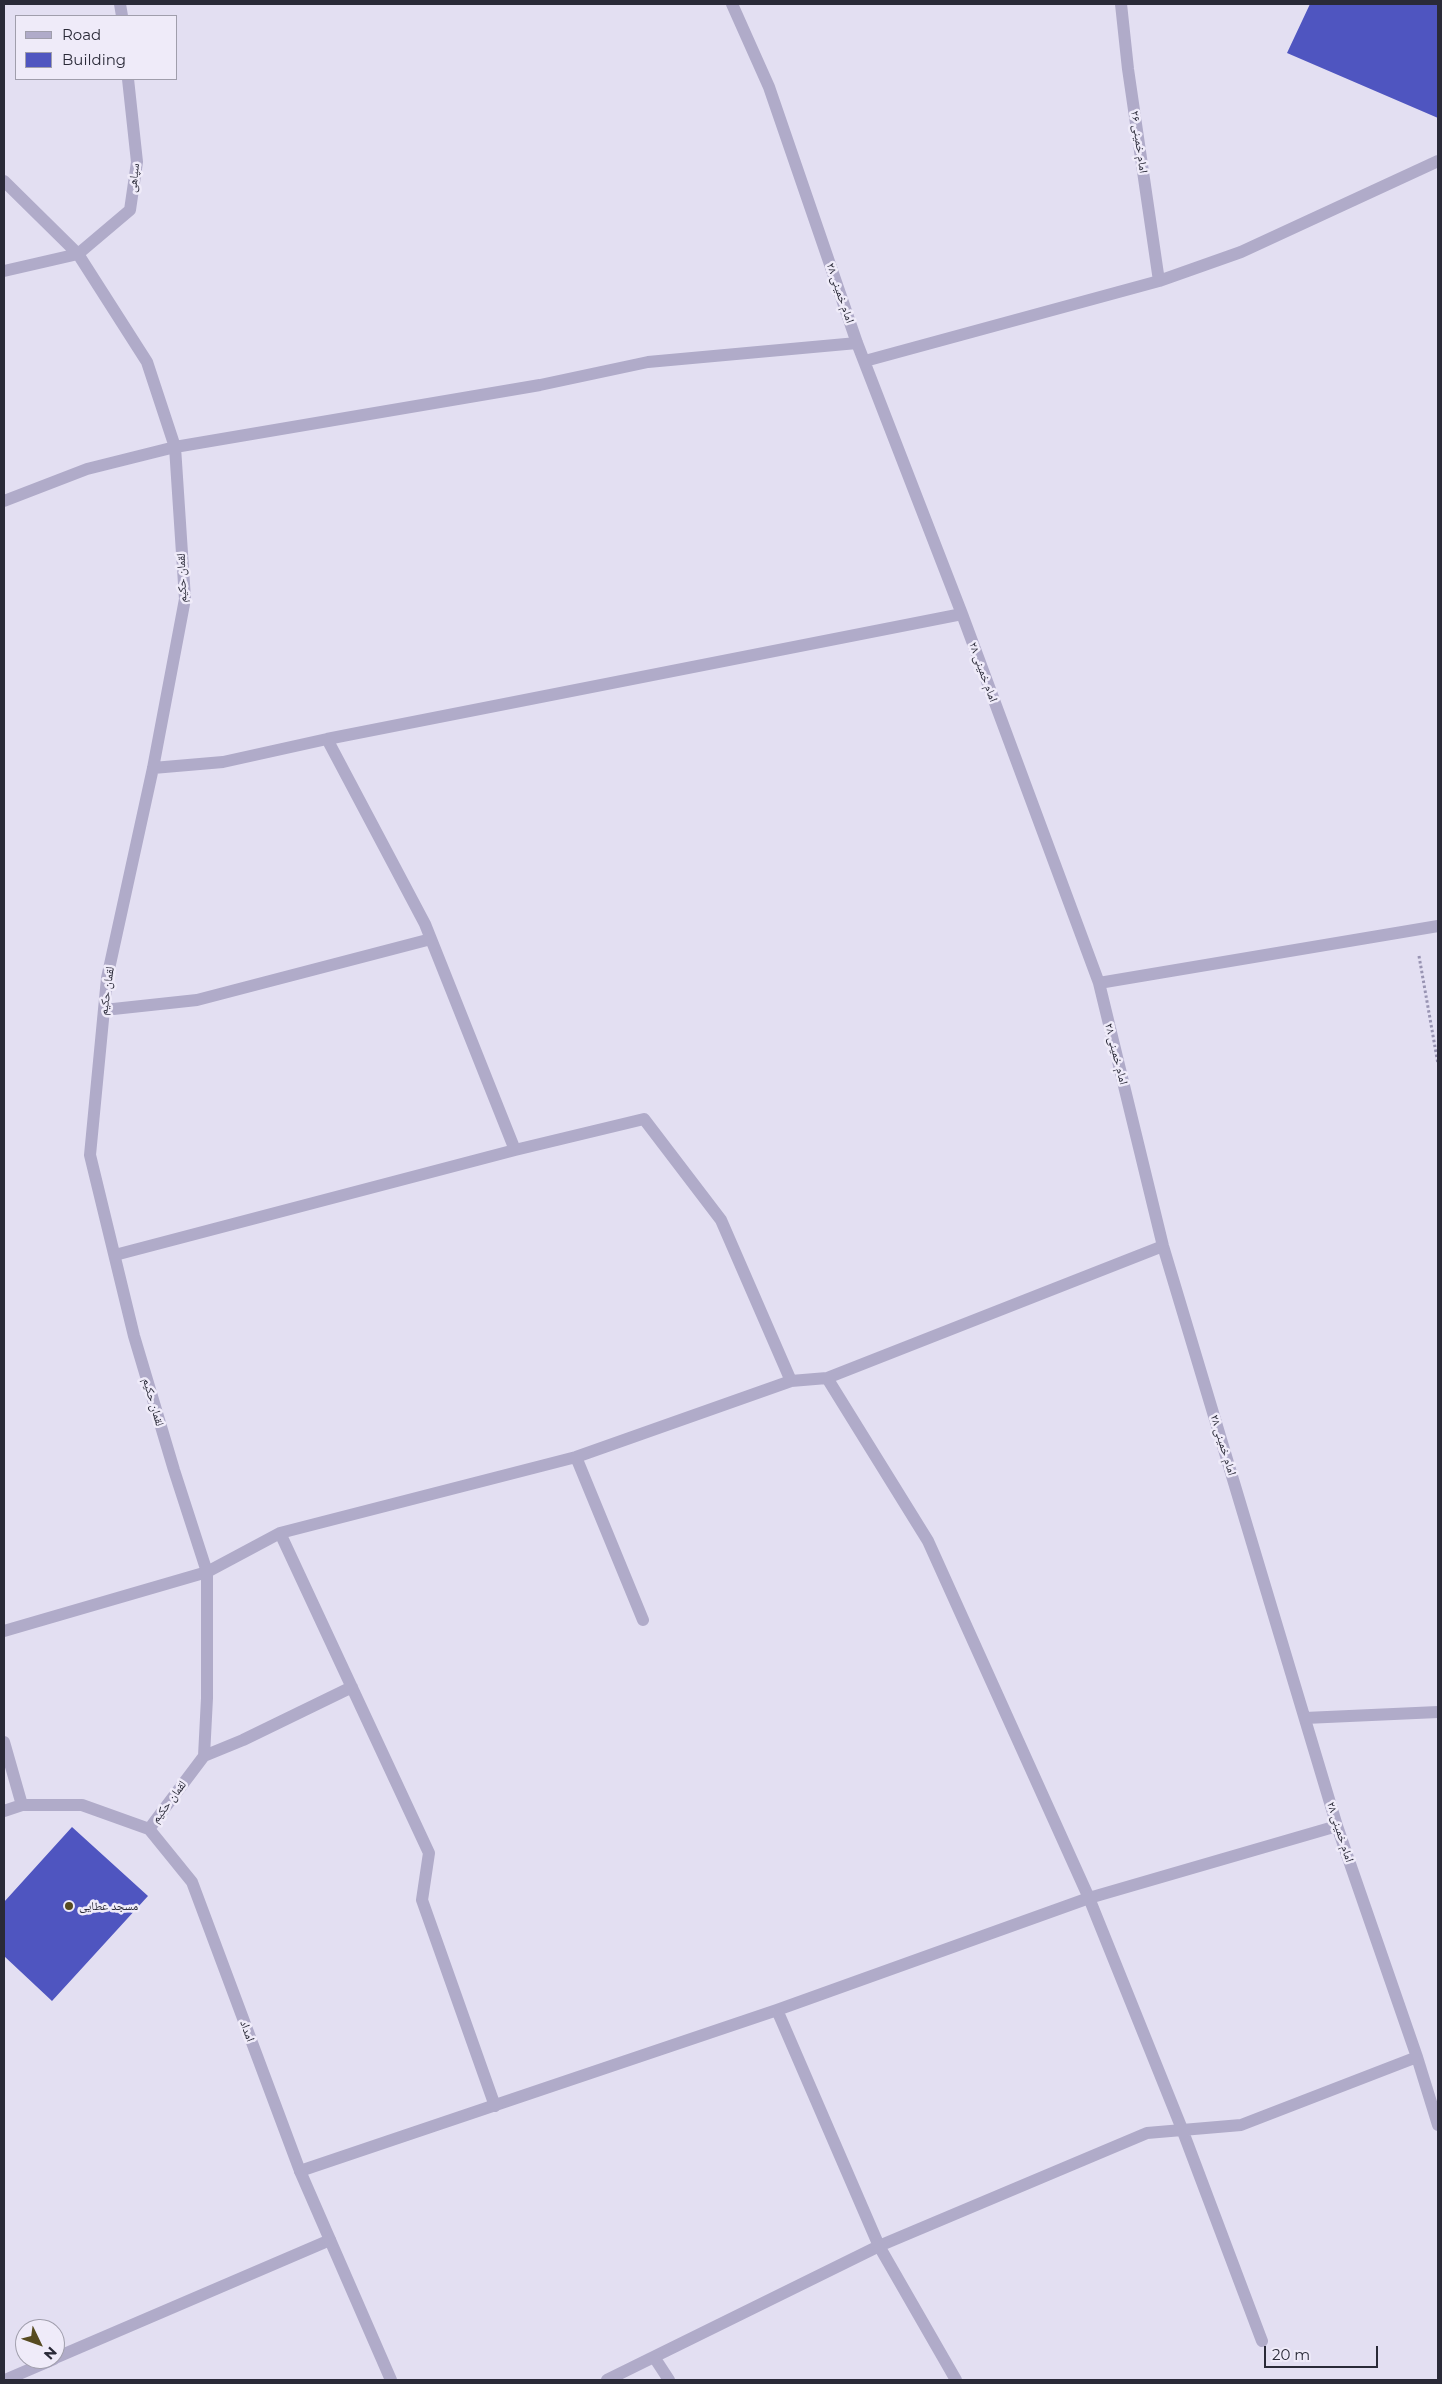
<!DOCTYPE html>
<meta charset="utf-8">
<style>
body{margin:0}
#map{position:relative;width:1442px;height:2384px;overflow:hidden;background:#e3dff2;font-family:Montserrat,sans-serif}
canvas{display:block}
.frame{position:absolute;inset:0;border:5px solid #2a2a38;pointer-events:none}
.legend{position:absolute;left:15px;top:15px;width:162px;height:65px;box-sizing:border-box;background:#efebf9;border:1px solid #a09eac;margin:0;padding:6px 9px;list-style:none;font-size:15px;color:#2a2a38}
.legend li{display:flex;align-items:center;gap:10px;height:25px}
.legend b{width:25px;border:1px solid #a09eac}
.north{position:absolute;left:15px;top:2319px;width:50px;height:50px;box-sizing:border-box;background:#efebf9;border:1px solid #a09eac;border-radius:50%;rotate:132deg;font-size:14px;font-weight:700;line-height:20px;text-align:center;color:#2a2a38}
.north::after{content:'';display:block;margin:auto;width:18px;height:22px;background:#574b21;clip-path:polygon(50% 0,100% 100%,50% 72%,0 100%)}
.scale{position:absolute;left:1264px;top:2346px;width:114px;height:22px;box-sizing:border-box;border:2px solid #2a2a38;border-top:0;padding-left:6px;font-size:15px;line-height:18px;white-space:nowrap;color:#2a2a38;-webkit-text-stroke:4px #efebf9;paint-order:stroke}
</style>
<div id="map">
<canvas width="1442" height="2384"></canvas>
<div class="frame"></div>
<ul class="legend">
<li><b style="height:6px;background:#b0abc9"></b>Road</li>
<li><b style="height:14px;background:#4f55c0"></b>Building</li>
</ul>
<div class="north">N</div>
<div class="scale">20 m</div>
</div>
<script>
const ctx = document.querySelector('canvas').getContext('2d');
ctx.lineJoin = 'round';
function paint(path, color) {
  ctx.fillStyle = color;
  ctx.fill(path, 'evenodd');
}
function poly(rows) {
  const path = new Path2D();
  for (const r of rows) {
    path.moveTo(r[0], r[1]);
    for (let i = 2; i < r.length; i += 2) path.lineTo(r[i], r[i + 1]);
  }
  return path;
}
function trace(path, color, width, dash) {
  ctx.strokeStyle = color;
  ctx.lineWidth = width;
  ctx.lineCap = dash ? 'butt' : 'round';
  ctx.setLineDash(dash || []);
  ctx.stroke(path);
}
function write(font, color, halo, rows, align = 'center') {
  ctx.font = font + ' Montserrat,"Noto Naskh Arabic",sans-serif';
  ctx.lineWidth = 5;
  ctx.setLineDash([]);
  ctx.textBaseline = 'middle';
  ctx.strokeStyle = halo;
  ctx.fillStyle = color;
  for (const [text, x, y, turn = 0] of rows) {
    ctx.save();
    ctx.translate(x, y);
    ctx.rotate((+turn || 0) * Math.PI / 180);
    ctx.textAlign = isNaN(turn) ? turn : align;
    if (halo) ctx.strokeText(text, 0, 0);
    ctx.fillText(text, 0, 0);
    ctx.restore();
  }
}
paint(poly([
 [1310,4,1438,4,1438,118,1287,53],
 [72,1827,148,1896,52,2001,4,1956,4,1902]
]), '#4f55c0');
trace(poly([
 [1419,956,1438,1064]
]), '#9893b2', 3, [2.5, 2.5]);
trace(poly([
 [120,4,122,16],
 [732,4,769,87,857,343,962,614,1099,983,1163,1246,1337,1826,1417,2057,1438,2125],
 [1121,4,1128,69,1159,281],
 [4,181,78,254,147,362,175,447,185,599,153,768,107,978,90,1155,134,1336,174,1470,207,1572,207,1698,204,1756,149,1829],
 [4,271,78,254,130,210,137,162,128,79],
 [865,361,1159,281,1241,252,1438,161],
 [4,501,87,469,175,447,540,385,648,362,857,343],
 [327,739,425,924,515,1150],
 [153,768,223,762,327,739,962,614],
 [1099,983,1438,926],
 [104,1010,197,1000,431,939],
 [115,1255,515,1150,644,1119,721,1220,791,1381],
 [827,1378,928,1541,1089,1898,1182,2129,1262,2341],
 [576,1457,643,1620],
 [280,1533,429,1853,422,1900,495,2106],
 [4,1631,207,1572,280,1533,576,1457,791,1381,827,1378,1163,1246],
 [1305,1718,1438,1712],
 [204,1756,243,1740,352,1687],
 [777,2010,879,2246,956,2380],
 [300,2171,777,2010,1089,1898,1337,1826],
 [654,2357,669,2380],
 [55,2358,330,2240],
 [5,2380,54,2359],
 [607,2380,879,2246,1147,2133,1241,2125,1417,2057]
]), '#b0abc9', 12);
trace(poly([
 [4,1742,22,1805],
 [4,1811,22,1805,82,1805,149,1829,192,1882,300,2171,391,2380]
]), '#b0abc9', 12);
for (const [x, y, r, color] of [
 [69,1906,5,"#574b21"]
]) {
  const dot = new Path2D();
  dot.arc(x, y, r, 0, 2 * Math.PI);
  ctx.fillStyle = color;
  ctx.fill(dot);
  trace(dot, '#efebf9', 2);
}
write('12px', '#2a2a38', '#efebf9', [
 ["امام خمینی ۲۶",1139,142,82],
 ["سپاهی",134,178,-83],
 ["امام خمینی ۲۸",840,293,71],
 ["لقمان حکیم",182,578,-92],
 ["امام خمینی ۲۸",983,672,70],
 ["لقمان حکیم",107,991,-82],
 ["امام خمینی ۲۸",1116,1054,76],
 ["لقمان حکیم",153,1402,74],
 ["امام خمینی ۲۸",1223,1445,73],
 ["لقمان حکیم",169,1802,-53],
 ["امام خمینی ۲۸",1340,1832,72],
 ["امداد",247,2031,70]
]);
write('12px', '#2a2a38', '#efebf9', [
 ["مسجد عطایی",79,1906]
], 'left');
</script>
